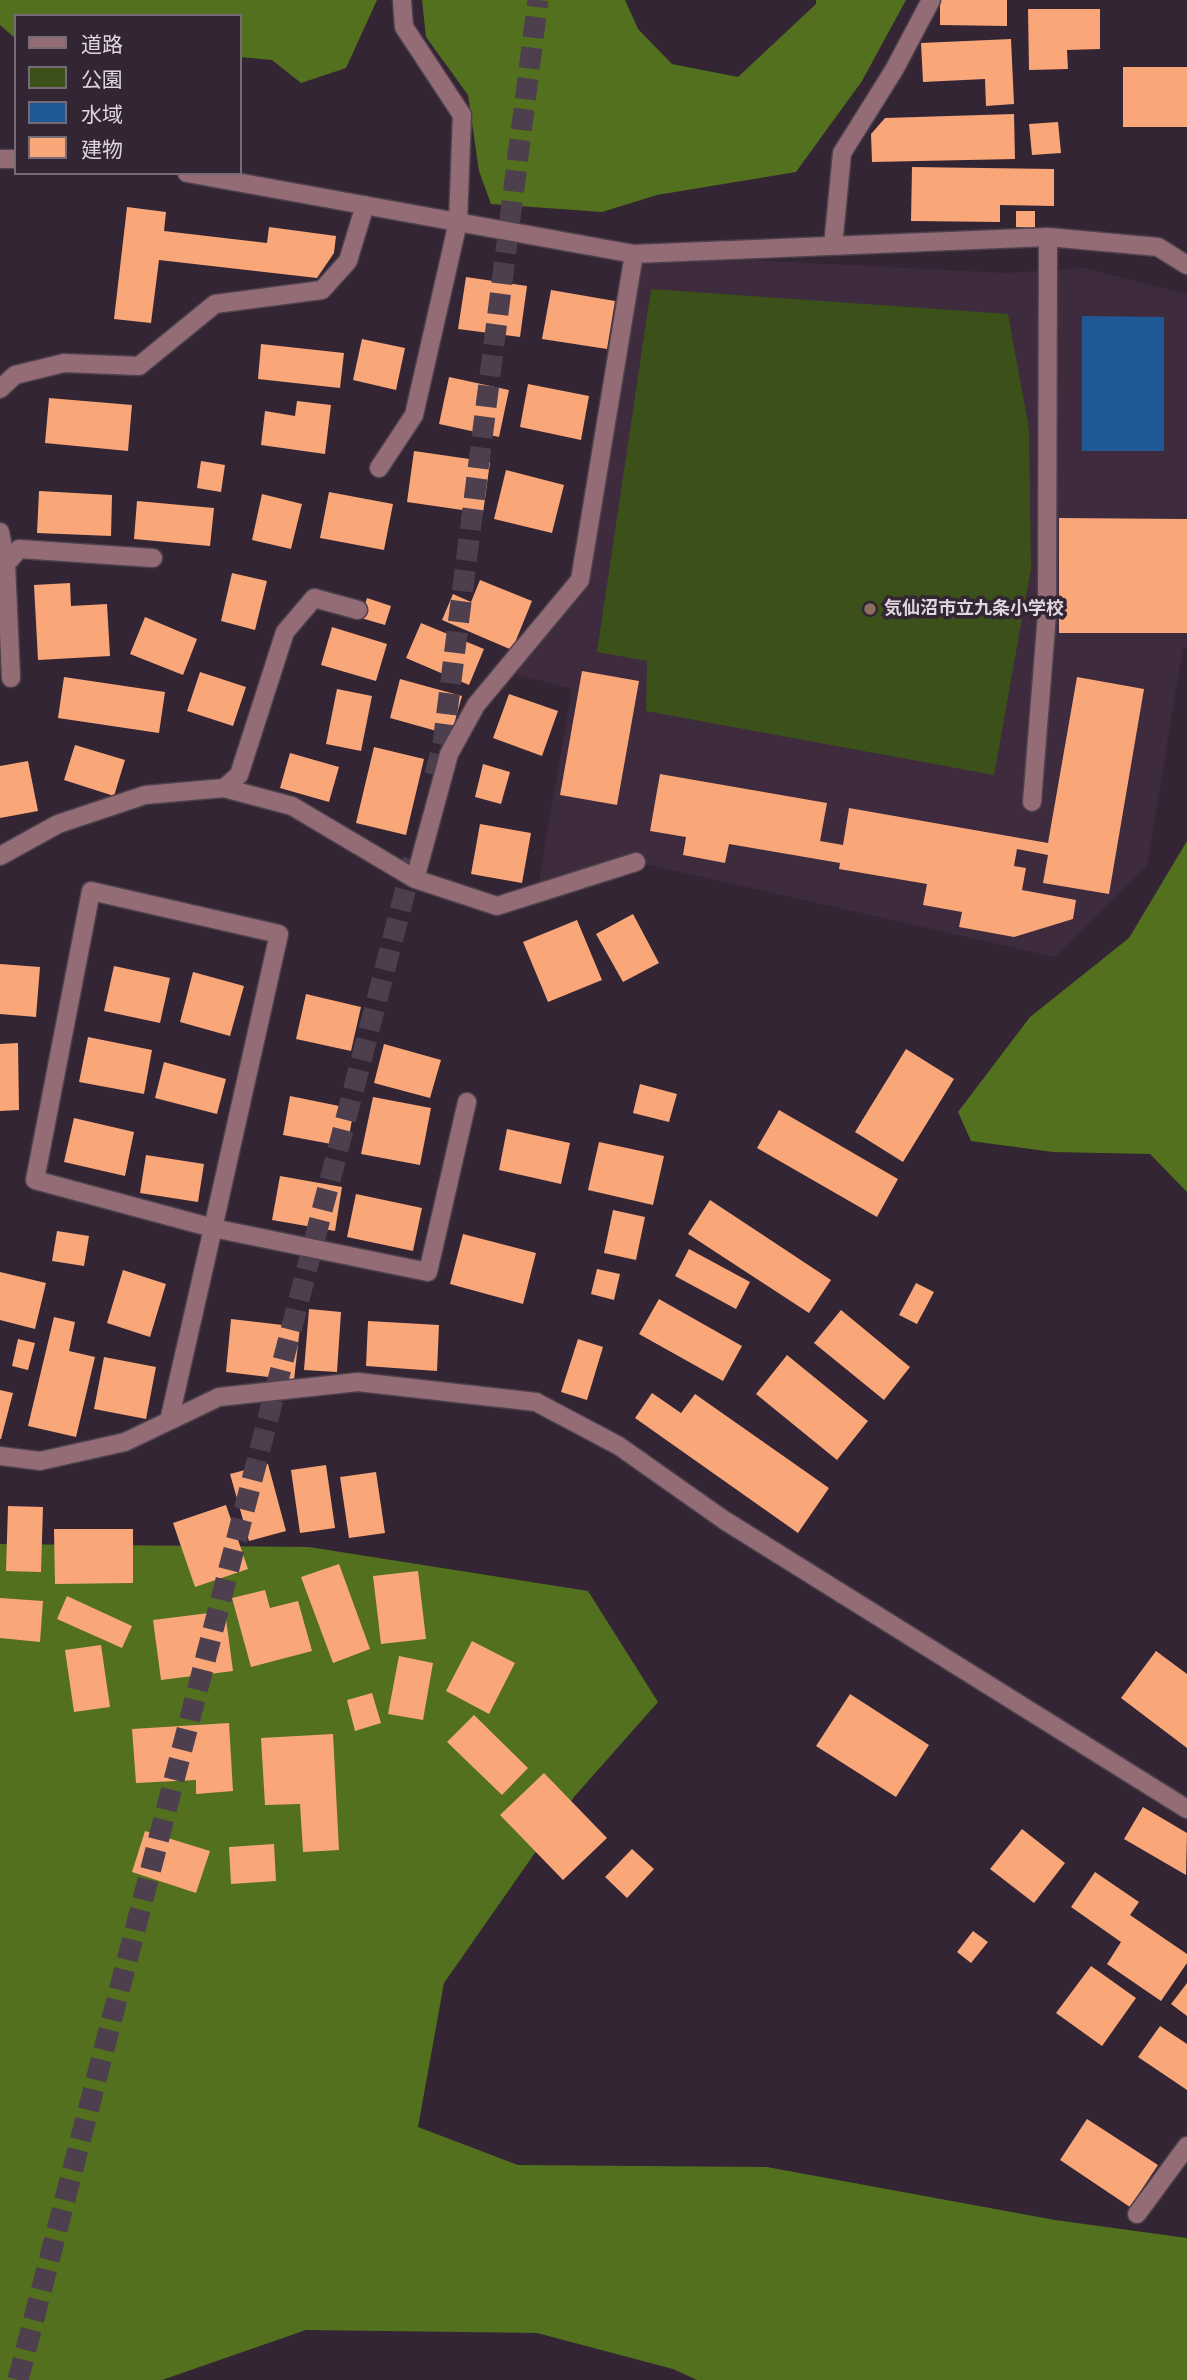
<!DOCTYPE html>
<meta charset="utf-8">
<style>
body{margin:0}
#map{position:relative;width:1187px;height:2380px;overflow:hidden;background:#332533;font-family:Roboto,"Noto Sans JP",sans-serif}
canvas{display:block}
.legend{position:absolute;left:14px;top:14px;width:228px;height:161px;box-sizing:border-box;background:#332533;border:2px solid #776b77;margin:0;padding:9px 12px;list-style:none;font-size:21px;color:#ded5de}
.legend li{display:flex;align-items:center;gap:14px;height:35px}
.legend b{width:35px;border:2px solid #776b77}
</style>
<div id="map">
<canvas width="1187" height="2380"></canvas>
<ul class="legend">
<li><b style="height:9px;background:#946c75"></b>道路</li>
<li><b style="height:19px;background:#3c511a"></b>公園</li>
<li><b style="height:19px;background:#205895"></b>水域</li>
<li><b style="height:19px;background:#f9a679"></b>建物</li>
</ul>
</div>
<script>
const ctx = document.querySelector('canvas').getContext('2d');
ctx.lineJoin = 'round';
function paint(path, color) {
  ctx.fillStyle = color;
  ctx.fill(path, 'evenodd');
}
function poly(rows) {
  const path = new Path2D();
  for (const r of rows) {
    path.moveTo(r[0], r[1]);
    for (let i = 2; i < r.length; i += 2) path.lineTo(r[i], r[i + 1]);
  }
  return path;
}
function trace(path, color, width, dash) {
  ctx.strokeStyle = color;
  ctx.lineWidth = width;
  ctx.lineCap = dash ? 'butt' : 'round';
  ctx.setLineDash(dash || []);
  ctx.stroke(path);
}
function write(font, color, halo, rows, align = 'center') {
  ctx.font = font + ' Roboto,"Noto Sans JP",sans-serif';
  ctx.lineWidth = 7;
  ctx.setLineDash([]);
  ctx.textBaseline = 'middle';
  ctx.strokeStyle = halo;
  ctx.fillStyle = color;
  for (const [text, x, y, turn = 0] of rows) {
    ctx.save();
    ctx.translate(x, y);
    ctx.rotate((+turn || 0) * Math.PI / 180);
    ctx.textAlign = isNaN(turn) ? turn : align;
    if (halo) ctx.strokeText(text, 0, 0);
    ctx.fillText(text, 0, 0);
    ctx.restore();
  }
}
paint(poly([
 [634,254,1005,273,1084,268,1187,294,1187,647,1183,647,1147,865,1055,957,636,862,537,893,572,689,504,671,582,572]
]), '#3e2b3e');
paint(poly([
 [651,289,1008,314,1029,429,1031,568,994,775,646,711,647,661,597,652]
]), '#3c511a');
paint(poly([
 [0,0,377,0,346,68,301,83,272,60,240,57,240,16,16,16,16,39,0,25],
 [422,0,625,0,638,29,672,64,738,77,816,4,816,0,906,0,862,81,796,172,657,195,602,212,491,204,479,171,468,95,426,37],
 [1187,841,1187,1192,1150,1154,1053,1152,971,1141,958,1112,1030,1017,1129,938],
 [0,1544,309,1547,588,1591,658,1702,574,1797,444,1983,418,2127,518,2165,767,2167,1055,2220,1187,2238,1187,2380,697,2380,673,2369,537,2333,306,2330,162,2380,0,2380]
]), '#52701d');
paint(poly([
 [1082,316,1164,317,1164,451,1082,451]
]), '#205895');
paint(poly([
 [940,0,1007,0,1007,26,940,25],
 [1028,9,1100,9,1100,49,1067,50,1068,69,1029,70],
 [1011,39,1014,104,986,106,985,79,923,82,921,43],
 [1123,67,1187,67,1187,127,1123,127],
 [1014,114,1015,159,872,162,871,134,885,118],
 [1058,122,1061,153,1032,155,1029,124],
 [912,167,1054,169,1054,206,1000,205,1000,222,911,221],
 [127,207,166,212,164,231,267,243,269,227,336,236,334,253,317,278,159,260,151,323,114,319],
 [1016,211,1035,211,1035,228,1016,227],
 [466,277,527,286,520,337,458,329],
 [551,290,615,301,607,349,542,339],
 [362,339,405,348,396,390,353,380],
 [261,344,344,353,340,388,258,379],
 [449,377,509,390,499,437,439,424],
 [528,384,589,396,581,440,520,427],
 [49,398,132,405,128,451,45,443],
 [297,401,331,405,325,454,261,445,265,411,295,416],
 [414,451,490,462,483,513,407,502],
 [201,461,225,465,221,492,197,488],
 [506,470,564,485,552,533,494,519],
 [39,491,112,495,111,536,37,533],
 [329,492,393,504,384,550,320,538],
 [262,494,302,504,291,549,252,540],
 [137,501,214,508,210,546,134,539],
 [1059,518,1187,519,1187,633,1059,633],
 [232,573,267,581,255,630,221,621],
 [480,580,532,601,512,650,442,620,453,594,471,602],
 [70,583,71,606,107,604,110,656,38,660,34,585],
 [367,598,391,606,385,625,361,618],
 [145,617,197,639,183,675,130,654],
 [421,623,484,649,469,685,406,658],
 [332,627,387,644,376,681,321,665],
 [582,671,639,681,617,805,560,795],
 [200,672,246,687,233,726,187,711],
 [64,677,165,692,159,733,58,718],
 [1077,677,1144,689,1109,894,1043,883,1048,855,1017,849,1014,866,1026,868,1022,890,1076,900,1073,919,1014,937,959,927,962,912,923,905,927,884,839,869,840,863,729,844,725,863,683,855,686,837,650,831,660,774,827,803,820,841,843,845,849,808,1048,843],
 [400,679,462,696,451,735,390,718],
 [337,689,372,696,361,751,326,744],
 [509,694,558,711,542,756,493,738],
 [75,745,125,760,114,796,64,780],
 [374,747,424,759,406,835,356,823],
 [290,753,339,767,329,802,280,788],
 [28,761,38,811,0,818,0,766],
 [483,764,510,772,501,804,475,797],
 [480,824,531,833,522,883,471,874],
 [633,914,659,963,623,982,596,934],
 [577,920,602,980,548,1002,523,942],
 [0,964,40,967,36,1017,0,1014],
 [114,966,170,978,160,1023,104,1011],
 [193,972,244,986,230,1036,180,1022],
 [306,994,361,1007,351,1051,296,1039],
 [88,1037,152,1050,144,1094,79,1082],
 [18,1043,19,1110,0,1111,0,1044],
 [384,1044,441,1060,430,1098,374,1083],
 [906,1049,954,1079,903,1162,855,1132],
 [164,1062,226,1079,217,1114,155,1098],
 [640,1084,677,1094,669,1122,633,1113],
 [290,1096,354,1109,347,1147,283,1135],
 [373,1097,431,1108,420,1165,361,1154],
 [779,1110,898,1179,877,1217,757,1148],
 [74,1118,134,1132,125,1176,64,1162],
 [507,1129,570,1143,561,1184,499,1170],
 [599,1142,664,1156,653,1205,588,1190],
 [146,1155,204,1164,198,1202,140,1193],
 [280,1176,342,1187,335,1231,272,1220],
 [356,1194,422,1208,413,1251,347,1237],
 [710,1200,831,1280,809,1313,688,1234],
 [613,1210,645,1217,636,1260,604,1253],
 [57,1231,89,1236,84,1266,52,1261],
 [463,1234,536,1253,523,1304,450,1284],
 [689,1249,750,1282,736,1309,675,1276],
 [597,1269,620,1274,614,1300,591,1294],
 [123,1270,166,1284,150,1337,107,1323],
 [0,1272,46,1283,35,1329,0,1320],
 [916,1283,934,1292,917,1324,899,1315],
 [659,1299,742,1346,723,1381,639,1334],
 [309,1309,341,1312,337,1372,304,1370],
 [841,1310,910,1367,884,1400,814,1343],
 [54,1317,75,1322,69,1351,95,1357,76,1437,28,1426],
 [231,1319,300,1327,294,1380,226,1372],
 [368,1321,439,1325,437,1371,366,1366],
 [18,1339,35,1343,28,1370,12,1366],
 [578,1339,603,1347,587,1400,561,1392],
 [787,1355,868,1421,837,1460,756,1394],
 [104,1357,156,1367,146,1419,94,1409],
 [0,1390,13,1393,1,1439,0,1439],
 [652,1393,681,1413,695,1394,829,1488,798,1533,635,1418],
 [268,1464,286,1531,249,1541,230,1474],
 [326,1465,335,1528,300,1533,291,1470],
 [376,1472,385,1533,349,1538,340,1477],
 [226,1505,248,1569,195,1587,173,1523],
 [8,1506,43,1507,41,1572,6,1571],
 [54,1529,133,1529,133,1583,55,1584],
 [339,1564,370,1649,333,1663,301,1577],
 [418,1571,426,1639,381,1644,373,1576],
 [265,1590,270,1608,298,1601,312,1651,251,1667,232,1598],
 [67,1596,132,1626,122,1648,57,1619],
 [0,1598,43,1601,40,1642,0,1638],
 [225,1611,233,1671,161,1680,153,1620],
 [472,1641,515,1663,489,1714,446,1691],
 [101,1645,110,1707,74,1712,65,1650],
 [1156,1651,1187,1674,1187,1748,1121,1698],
 [399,1656,433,1663,423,1720,388,1714],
 [372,1693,381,1723,355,1731,347,1700],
 [850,1694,929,1745,896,1797,816,1746],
 [474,1715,528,1768,502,1795,447,1742],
 [229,1723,233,1791,196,1794,196,1780,136,1783,132,1729],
 [333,1734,339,1850,303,1852,300,1804,265,1805,261,1738],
 [544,1773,607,1838,563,1880,500,1815],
 [1143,1807,1187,1833,1186,1875,1124,1839],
 [1022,1829,1065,1863,1034,1903,990,1869],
 [145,1831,210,1851,196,1893,132,1872],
 [274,1844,276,1881,231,1884,229,1847],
 [632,1849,654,1869,627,1898,605,1877],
 [1095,1872,1139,1902,1130,1915,1187,1954,1187,1963,1161,2001,1107,1964,1121,1942,1071,1907],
 [973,1931,988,1942,971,1963,957,1952],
 [1091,1966,1136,1998,1102,2046,1056,2013],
 [1187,1983,1187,2016,1171,2004],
 [1160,2026,1187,2044,1187,2090,1138,2057],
 [1087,2119,1158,2165,1130,2207,1060,2160]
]), '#f9a679');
trace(poly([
 [435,775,443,743,538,0],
 [18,2380,414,857]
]), '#4d3f4d', 21, [21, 10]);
const minor = poly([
 [0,159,16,159],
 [187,173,634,254,1048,237,1158,247,1187,265],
 [833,246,842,153,894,70,931,0],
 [634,254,580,580,476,705,449,754,415,879,497,906,636,862],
 [0,389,15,375,64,363,139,366,215,304,322,290,348,261,365,205],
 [379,468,414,415,458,222,462,115,404,27,402,0],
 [0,532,6,564,11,678],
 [0,564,6,564,19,549,153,558],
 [224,788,239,775,285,632,314,598,358,610],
 [1032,802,1047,614,1048,237],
 [0,856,58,824,145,795,224,788,292,806,415,879],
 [169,1421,213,1228,279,934,91,891,35,1180,213,1228,428,1272,467,1102],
 [0,1456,40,1461,125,1442,219,1397,358,1382,536,1402,619,1446,724,1520,1187,1809],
 [1137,2214,1187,2146]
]);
trace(minor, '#4e414e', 21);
trace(minor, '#946c75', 18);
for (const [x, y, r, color] of [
 [870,609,7,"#8d6e63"]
]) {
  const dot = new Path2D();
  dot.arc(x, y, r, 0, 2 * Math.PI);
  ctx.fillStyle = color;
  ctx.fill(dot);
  trace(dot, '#332533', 2.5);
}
write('bold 18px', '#ded5de', '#332533', [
 ["気仙沼市立九条小学校",884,609]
], 'left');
</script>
